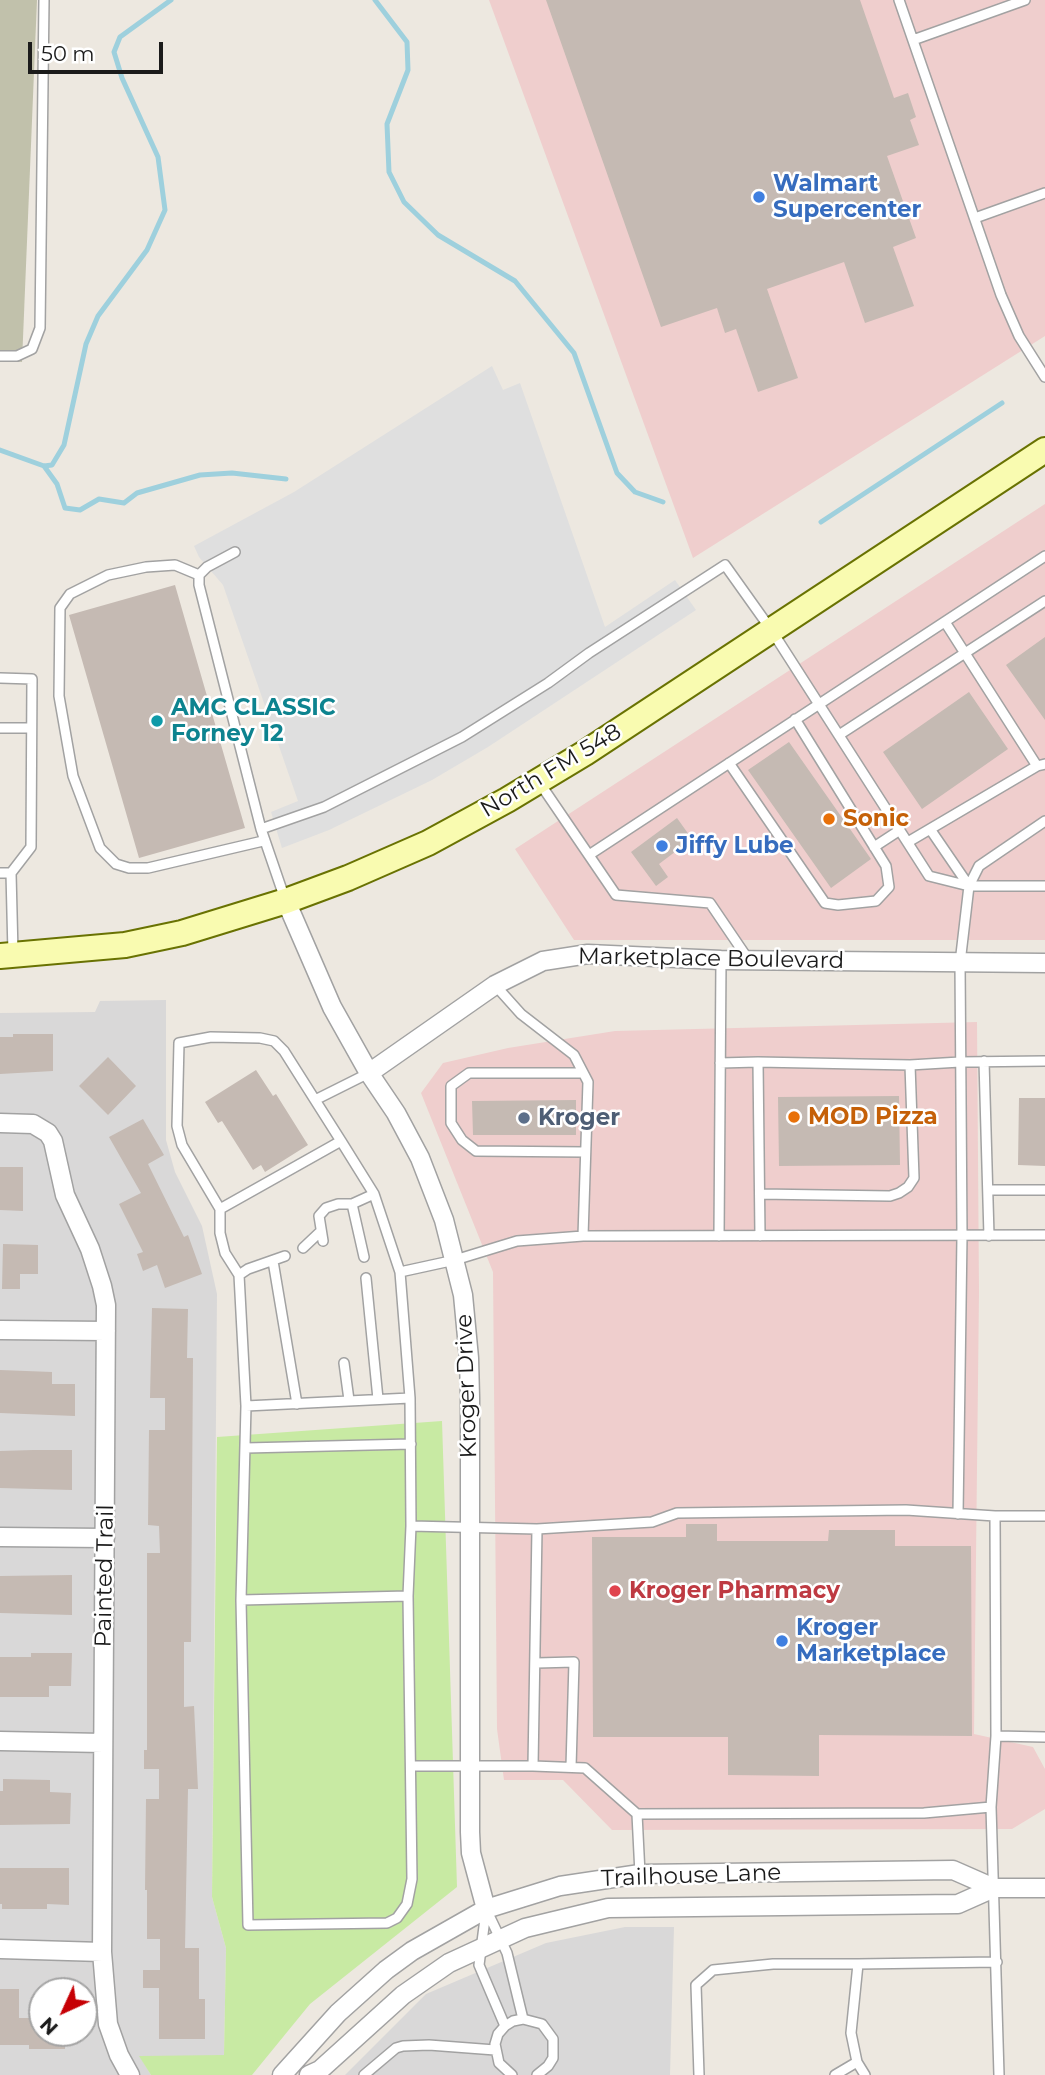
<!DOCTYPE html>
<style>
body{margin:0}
#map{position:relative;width:1045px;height:2075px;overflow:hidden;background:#ede8e0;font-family:Montserrat,sans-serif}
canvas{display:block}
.north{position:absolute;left:28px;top:1977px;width:70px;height:70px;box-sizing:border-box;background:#fff;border:2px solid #a4a4a4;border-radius:50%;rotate:225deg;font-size:19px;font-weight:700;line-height:28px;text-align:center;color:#1b1b1b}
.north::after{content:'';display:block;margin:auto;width:24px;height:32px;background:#c60005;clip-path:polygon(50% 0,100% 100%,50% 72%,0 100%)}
.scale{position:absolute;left:28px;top:42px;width:135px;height:32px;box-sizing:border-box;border:4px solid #1b1b1b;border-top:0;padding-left:9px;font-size:21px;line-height:24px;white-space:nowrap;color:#1b1b1b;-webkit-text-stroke:5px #fff;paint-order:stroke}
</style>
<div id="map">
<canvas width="1045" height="2075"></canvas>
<div class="north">N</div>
<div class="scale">50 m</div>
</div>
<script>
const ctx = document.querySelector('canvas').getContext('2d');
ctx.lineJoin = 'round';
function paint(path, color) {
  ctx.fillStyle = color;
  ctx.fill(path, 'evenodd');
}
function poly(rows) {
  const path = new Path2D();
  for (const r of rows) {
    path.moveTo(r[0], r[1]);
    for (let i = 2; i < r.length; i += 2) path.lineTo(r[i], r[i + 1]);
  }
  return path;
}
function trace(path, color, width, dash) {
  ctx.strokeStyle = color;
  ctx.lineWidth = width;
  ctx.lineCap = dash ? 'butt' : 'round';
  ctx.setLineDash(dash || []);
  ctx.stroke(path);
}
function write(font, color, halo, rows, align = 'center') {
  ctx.font = font + ' Montserrat,sans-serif';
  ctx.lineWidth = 5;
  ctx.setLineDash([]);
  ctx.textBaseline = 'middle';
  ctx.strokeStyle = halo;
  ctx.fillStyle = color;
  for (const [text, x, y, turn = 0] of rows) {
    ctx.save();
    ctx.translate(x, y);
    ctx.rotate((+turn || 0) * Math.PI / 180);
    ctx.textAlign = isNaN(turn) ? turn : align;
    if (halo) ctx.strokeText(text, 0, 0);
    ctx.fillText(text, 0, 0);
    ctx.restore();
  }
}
paint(poly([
 [166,1000,166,1140,175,1172,202,1226,217,1294,212,1897,226,1948,224,2056,140,2056,151,2075,0,2075,0,1013,95,1012,100,1001],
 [42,1991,84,1991,84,2033,42,2033],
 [625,1927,674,1927,670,2075,345,2075,426,1994,546,1943]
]), '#d9d8d8');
paint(poly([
 [489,0,1045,0,1045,336,693,558],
 [1045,504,1045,940,574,940,515,849],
 [977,1022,979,1292,974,1734,1033,1747,1045,1769,1045,1809,1012,1829,612,1830,563,1780,504,1780,497,1729,493,1272,421,1093,443,1063,508,1048,615,1031]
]), '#efcecd');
paint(poly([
 [0,0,37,0,22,362,0,360]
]), '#c1c1ab');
paint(poly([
 [442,1421,457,1887,310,2004,252,2075,151,2075,139,2056,224,2055,226,1948,212,1897,217,1437]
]), '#c8eaa3');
paint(poly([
 [492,366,503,390,520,383,605,627,675,580,696,610,488,747,432,780,329,830,282,848,271,812,298,801,223,585,199,557,194,546,294,492]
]), '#dfdfdf');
trace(poly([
 [375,0,407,42,408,70,387,124,389,172,404,202,438,235,515,281,574,353,617,473,635,492,663,502],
 [0,450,44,466,52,465,64,445,86,344,98,316,147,250,165,210,158,157,122,78,114,52,120,37,171,0],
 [44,466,57,484,65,508,80,510,99,499,124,503,137,493,200,475,232,473,286,479],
 [821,522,1002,403]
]), '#9ed0dd', 5);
paint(poly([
 [546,0,860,0,894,98,908,93,916,117,910,120,919,145,887,156,916,238,893,247,914,306,865,323,844,262,767,289,798,378,758,392,736,329,725,333,717,308,661,327],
 [175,585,245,828,139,858,69,615],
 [1045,637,1045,720,1006,665],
 [969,692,1008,749,922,809,883,752],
 [789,742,871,859,831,888,748,770],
 [677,818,692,839,659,864,668,877,656,886,631,852],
 [13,1034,53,1034,53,1071,0,1074,0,1037,13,1037],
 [108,1057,136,1086,108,1115,79,1086],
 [256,1070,273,1096,276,1094,308,1145,265,1172,261,1165,253,1170,222,1121,218,1123,205,1102],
 [899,1096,900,1165,779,1166,778,1097],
 [1019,1098,1045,1098,1045,1166,1018,1165],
 [576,1100,576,1135,473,1135,472,1101],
 [143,1119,164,1155,148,1164,184,1237,188,1235,202,1274,165,1288,157,1265,143,1271,137,1254,143,1252,119,1204,141,1193,109,1137],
 [0,1167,23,1167,23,1211,0,1210],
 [3,1244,38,1245,38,1274,20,1274,20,1289,2,1289],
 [152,1308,188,1309,187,1358,193,1358,191,1642,184,1642,184,1707,194,1706,198,1789,188,1789,185,1948,199,1948,199,1999,205,1999,205,2039,159,2039,159,1988,143,1988,143,1970,160,1970,160,1939,147,1939,147,1890,145,1890,146,1799,159,1799,159,1769,144,1769,144,1750,147,1750,147,1553,160,1553,159,1526,148,1525,149,1430,165,1430,165,1398,150,1398],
 [0,1370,52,1372,52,1384,75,1384,75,1416,0,1413],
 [33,1450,72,1450,72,1490,0,1488,0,1451],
 [686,1524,717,1524,717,1541,828,1541,829,1530,895,1530,895,1546,971,1546,972,1736,819,1735,819,1776,728,1775,728,1737,593,1737,592,1537,686,1537],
 [72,1575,72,1615,0,1613,0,1576],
 [31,1653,72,1653,71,1686,49,1686,49,1697,0,1697,0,1657,31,1657],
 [3,1779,50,1780,50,1792,71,1793,70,1824,0,1825,0,1791,3,1791],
 [0,1868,69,1868,69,1905,47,1904,47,1909,2,1909,2,1904,0,1904],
 [0,1989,19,1989,19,2018,42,2018,42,2033,65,2033,65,2049,29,2049,29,2045,0,2045]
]), '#c5bab3');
const lane = poly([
 [899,0,1001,295,1019,336,1045,377],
 [913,40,1025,0],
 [975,218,1045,193],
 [0,356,17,356,32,349,40,328,44,0],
 [235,552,207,567,199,575,199,585,261,829],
 [199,575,175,565,146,567,108,575,70,594,60,608,59,696,73,776,100,848,116,864,129,868,148,868,263,841],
 [945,622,1037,766],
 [0,678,32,679,31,847,11,873],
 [0,728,31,728],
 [839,735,1045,601],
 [729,763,825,903,838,905,876,901,889,887,886,866,795,719],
 [539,782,616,895,710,903,748,959],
 [930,829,969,886,1045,886],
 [908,842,1037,766,1045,764],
 [874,847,900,830],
 [589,855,1045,556],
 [0,873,11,873,13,953],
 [969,886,979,866,1045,821],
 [285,899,261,829,324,807,462,737,548,683,589,653,725,565,772,631,929,876,969,886,960,963,962,1236,958,1514],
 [495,985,521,1014,574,1055,588,1082,583,1236],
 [984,1061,989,1236],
 [758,1062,910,1065],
 [720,1063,758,1062,760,1236],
 [583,1073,469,1073,451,1086,451,1123,462,1140,476,1151,585,1152],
 [315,1100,284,1051,274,1041,260,1038,211,1037,179,1043,177,1126,182,1145,220,1209,341,1141,315,1100,369,1073],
 [341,1141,374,1194],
 [988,1190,1045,1190],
 [760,1194,890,1196,899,1193,908,1187,914,1178,910,1065,960,1062,1045,1061],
 [352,1204,364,1257],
 [220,1209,220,1233,225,1253,239,1275],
 [719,1236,721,960],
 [323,1241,319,1216,326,1208,338,1204,352,1204,374,1194,400,1272],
 [303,1248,321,1231],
 [285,1256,248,1269,239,1275,246,1406,410,1398,400,1272,455,1260,517,1241,583,1236,1045,1235],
 [273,1261,297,1404],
 [366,1278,378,1399],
 [344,1363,349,1400],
 [410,1398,411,1526],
 [246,1406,241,1600,408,1596,411,1526,537,1529,652,1522,677,1513,906,1510,995,1516,996,1736,991,1807],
 [246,1448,411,1444],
 [995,1516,1045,1516],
 [241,1600,248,1925,387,1923,397,1918,407,1904,412,1879,408,1596],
 [537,1663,574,1662,571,1767],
 [996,1736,1045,1737],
 [411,1766,533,1766,585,1768,637,1814,924,1813,991,1807,999,2075],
 [533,1766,537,1529],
 [637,1814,640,1874],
 [486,1911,479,1965,505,2026],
 [487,1911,507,1953,523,2019],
 [858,1964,997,1962],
 [364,2075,396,2048,403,2046,429,2045,495,2050],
 [512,2075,499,2063,495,2044,498,2034,505,2026,513,2021,523,2019,542,2024,553,2039,553,2058,548,2066,537,2075],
 [699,2075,696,1985,713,1970,773,1964,858,1964,851,2033,857,2062,865,2075],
 [835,2075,857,2062]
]);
const street = poly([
 [286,901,332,1007,369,1073,396,1113,420,1158,444,1220,463,1295,469,1358,470,1398,470,1832,471,1853,486,1909],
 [369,1073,495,985,543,961,588,954,721,960,1045,963],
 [0,1123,33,1124,48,1133,53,1141,65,1195,90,1249,102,1286,106,1305,102,1952,108,2024,119,2055,130,2075],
 [0,1330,106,1331],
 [0,1537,105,1538],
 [0,1741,103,1743],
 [0,1949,102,1952],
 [282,2075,338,2013,386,1970,412,1951,486,1909,560,1886,640,1874,953,1870,994,1888,1045,1888],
 [309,2075,320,2070,403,1995,449,1963,525,1928,608,1908,958,1904,994,1888]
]);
const secondary = poly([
 [0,956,125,945,182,933,286,901,348,878,428,843,507,800,585,753,1045,450]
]);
trace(lane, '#a2a2a2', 12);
trace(street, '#a2a2a2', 21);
trace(secondary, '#697202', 28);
trace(lane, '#fff', 9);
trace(street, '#fff', 18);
trace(secondary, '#f9fbb0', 24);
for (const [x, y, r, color] of [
 [759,197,7,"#3f7fe0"],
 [157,721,7,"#0f9aa8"],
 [829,819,7,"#e8710a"],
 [662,846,7,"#3f7fe0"],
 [794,1117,7,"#e8710a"],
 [524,1118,7,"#5c6f8a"],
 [615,1591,7,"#e0444e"],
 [782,1641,7,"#3f7fe0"]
]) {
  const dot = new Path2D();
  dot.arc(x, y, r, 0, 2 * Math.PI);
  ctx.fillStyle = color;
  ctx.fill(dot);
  trace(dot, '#fff', 2.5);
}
write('bold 23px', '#366cbe', '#fff', [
 ["Walmart",773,184],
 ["Supercenter",773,210],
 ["Jiffy Lube",676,846],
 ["Kroger",796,1628],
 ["Marketplace",796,1654]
], 'left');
write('bold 23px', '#0d838f', '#fff', [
 ["AMC CLASSIC",171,708],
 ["Forney 12",171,734]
], 'left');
write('23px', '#1b1b1b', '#fff', [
 ["North FM 548",551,771,-31],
 ["Marketplace Boulevard",711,959,1],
 ["Kroger Drive",467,1386,-92],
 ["Painted Trail",105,1576,-89],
 ["Trailhouse Lane",691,1876,-2]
]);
write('bold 23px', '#c56008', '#fff', [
 ["Sonic",843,819],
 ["MOD Pizza",808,1117]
], 'left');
write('bold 23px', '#4e5e75', '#fff', [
 ["Kroger",538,1118]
], 'left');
write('bold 23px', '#be3a42', '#fff', [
 ["Kroger Pharmacy",629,1591]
], 'left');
</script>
